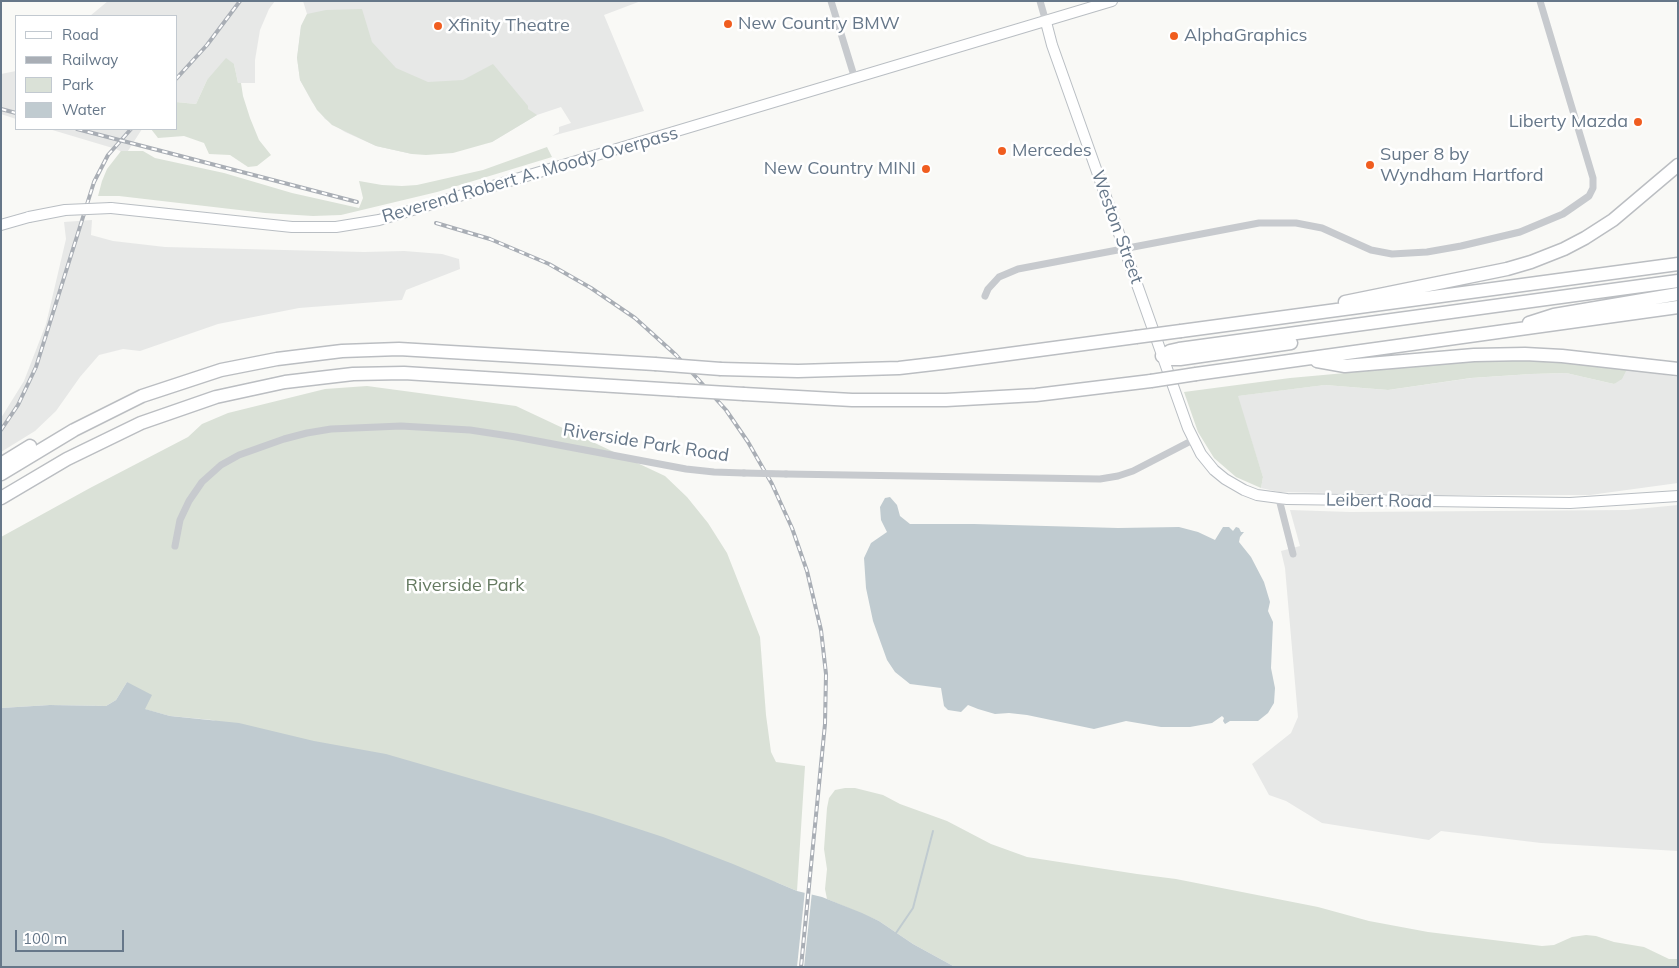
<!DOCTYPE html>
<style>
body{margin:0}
#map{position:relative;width:1679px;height:968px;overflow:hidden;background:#f9f9f6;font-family:Mulish,sans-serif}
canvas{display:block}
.frame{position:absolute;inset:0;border:2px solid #667789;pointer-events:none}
.legend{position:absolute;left:15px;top:15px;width:162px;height:115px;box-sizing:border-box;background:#fff;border:1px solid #c2c9d0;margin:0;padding:6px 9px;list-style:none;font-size:15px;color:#667789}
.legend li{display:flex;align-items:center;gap:10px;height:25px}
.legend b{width:25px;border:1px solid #c2c9d0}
.scale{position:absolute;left:15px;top:930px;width:109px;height:22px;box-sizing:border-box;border:2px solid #667789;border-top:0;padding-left:6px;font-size:15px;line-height:18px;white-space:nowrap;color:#667789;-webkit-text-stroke:4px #fff;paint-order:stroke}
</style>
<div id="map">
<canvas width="1679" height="968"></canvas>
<div class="frame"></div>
<ul class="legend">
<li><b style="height:6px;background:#fff"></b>Road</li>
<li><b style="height:6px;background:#a9aeb5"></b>Railway</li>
<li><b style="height:14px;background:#dae1d7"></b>Park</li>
<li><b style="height:14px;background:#c0cbd0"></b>Water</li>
</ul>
<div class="scale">100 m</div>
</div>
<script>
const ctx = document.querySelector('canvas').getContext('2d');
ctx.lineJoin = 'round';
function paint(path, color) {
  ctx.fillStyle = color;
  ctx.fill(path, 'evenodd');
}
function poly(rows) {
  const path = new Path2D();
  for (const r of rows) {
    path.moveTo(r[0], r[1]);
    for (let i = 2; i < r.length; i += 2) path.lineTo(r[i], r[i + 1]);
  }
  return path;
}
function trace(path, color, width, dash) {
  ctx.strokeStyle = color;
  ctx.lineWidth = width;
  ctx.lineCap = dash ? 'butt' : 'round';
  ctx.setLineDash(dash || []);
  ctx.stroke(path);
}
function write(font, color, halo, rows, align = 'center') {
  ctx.font = font + ' Mulish,sans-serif';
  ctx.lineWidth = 5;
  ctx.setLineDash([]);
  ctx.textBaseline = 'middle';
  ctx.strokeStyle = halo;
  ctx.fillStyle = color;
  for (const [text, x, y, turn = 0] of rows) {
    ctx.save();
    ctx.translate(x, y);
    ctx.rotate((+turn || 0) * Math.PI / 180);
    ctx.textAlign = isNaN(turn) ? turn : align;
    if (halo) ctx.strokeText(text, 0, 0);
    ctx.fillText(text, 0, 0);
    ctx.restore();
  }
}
paint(poly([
 [108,1,275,1,269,9,260,30,255,60,255,83,238,83,234,64,207,80,196,104,176,102,176,16,90,16],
 [303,1,641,1,604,15,644,111,552,136,559,132,559,127,571,123,561,107,537,115,492,142,426,154,412,154,376,146,345,132,325,119,312,102,300,80,297,58,301,26,307,14],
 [16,71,16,119,1,114,1,74],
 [49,129,142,129,126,154,116,149],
 [92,220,91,235,113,241,165,247,364,252,404,251,442,254,459,259,460,269,406,290,402,300,299,308,218,324,140,351,123,349,99,355,80,377,56,411,35,431,1,452,1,418,24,381,46,324,66,239,64,222],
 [1627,369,1678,377,1678,483,1590,495,1425,495,1279,492,1261,488,1263,477,1237,396,1325,385,1388,390,1472,378,1531,374,1566,373,1614,384],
 [1678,505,1678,851,1541,843,1441,831,1429,840,1322,823,1286,801,1269,795,1252,764,1291,733,1298,717,1285,568,1281,551,1300,546,1290,510,1350,512,1627,510]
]), '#e7e8e7');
paint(poly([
 [362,9,372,42,396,68,428,82,463,80,493,64,528,106,528,109,537,115,492,142,453,153,426,155,412,154,376,146,332,125,317,110,300,80,297,58,301,26,307,14,326,10],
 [226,58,234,64,238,83,241,83,243,96,250,118,259,140,271,155,257,166,248,167,230,155,209,154,204,143,184,136,158,138,151,129,176,129,176,102,196,104,207,80],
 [547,147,552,157,437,192,341,215,313,216,265,213,119,196,98,196,102,181,107,169,121,151,143,151,155,158,224,173,292,193,359,208,363,198,359,181,382,185,402,186,417,185,483,170],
 [1520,360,1549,361,1627,369,1622,379,1614,384,1566,373,1531,374,1471,378,1388,390,1325,385,1238,396,1263,477,1261,488,1236,477,1214,458,1198,432,1184,392,1290,378,1478,361],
 [367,386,516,406,665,476,687,497,708,523,727,553,760,637,766,715,771,752,776,762,805,766,797,891,778,883,212,720,170,716,144,709,127,682,116,700,106,706,50,705,1,708,1,537,90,488,188,437,202,424,228,413,325,389],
 [845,788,855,788,883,795,900,804,947,821,991,844,1027,857,1137,874,1176,879,1318,907,1369,921,1428,932,1542,946,1554,945,1572,937,1586,935,1596,936,1614,942,1644,947,1669,959,1678,959,1678,967,955,967,913,944,879,921,827,899,825,889,827,869,824,849,827,808,829,798,835,790]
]), '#dae1d7');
paint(poly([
 [890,497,897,505,900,516,910,524,974,524,1118,528,1179,527,1198,532,1215,540,1223,527,1229,527,1233,531,1236,527,1239,528,1241,532,1244,532,1240,537,1239,542,1251,557,1264,582,1270,602,1268,611,1273,622,1271,668,1275,688,1274,703,1268,713,1258,721,1230,721,1225,724,1223,721,1224,718,1222,716,1212,723,1190,727,1161,727,1126,721,1094,729,1027,715,1009,713,995,714,978,709,968,705,961,712,948,710,944,706,941,688,910,684,895,672,887,660,873,621,866,588,864,558,871,543,887,532,881,520,880,507,885,498],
 [127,682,152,695,145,709,170,716,239,723,314,741,386,754,593,814,663,837,733,864,797,891,822,897,862,913,879,921,913,944,955,967,1,967,1,708,50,705,106,706,116,700]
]), '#c0cbd0');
paint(poly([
 [805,890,812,892,804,967,797,967]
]), '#f9f9f6');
trace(poly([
 [896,933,913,908,933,831]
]), '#c0cbd0', 2);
const secondary = poly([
 [1046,22,1052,45,1188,428,1201,454,1214,470,1225,479,1244,490,1257,495,1287,499,1570,503,1678,496],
 [111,208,292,227,336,227,379,220,1112,1],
 [1,225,29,217]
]);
const highway = poly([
 [1345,302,1507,269,1531,262,1564,249,1585,238,1613,220,1678,165],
 [1529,323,1554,315,1678,294],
 [1181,331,1678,264],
 [1162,356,1170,351,1179,349,1678,281],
 [1162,356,1170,359,1180,359,1291,343],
 [1317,361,1345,366,1474,355,1525,354,1562,356,1678,369],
 [721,369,798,371,899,368,942,363,1136,337],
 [1196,374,1678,307],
 [744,394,852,400,946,400,1036,395,1151,381],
 [1,464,30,446],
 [1,474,74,430,142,396,221,370,277,359,342,351,399,349,655,364],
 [1,498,67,459,141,423,216,397,285,382,353,374,404,373,678,390]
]);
trace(secondary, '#b9bec3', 12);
trace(highway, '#bbbec2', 15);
trace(poly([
 [831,1,855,79],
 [1040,1,1046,22],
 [985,296,988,289,999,277,1018,269,1259,223,1296,223,1322,228,1371,250,1392,254,1427,252,1461,246,1520,232,1563,214,1589,196,1593,188,1593,178,1540,1],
 [786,474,1100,479,1118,476,1133,471,1193,440],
 [1279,499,1293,554],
 [175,546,180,520,189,501,202,482,221,465,239,455,284,439,307,433,331,429,401,426,470,430,516,437,686,469,714,472,744,473]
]), '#c7cace', 7);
trace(secondary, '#fff', 10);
trace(highway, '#fff', 12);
const rail = poly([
 [176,79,207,45,240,1],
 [1,109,16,113],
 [77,129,357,202],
 [436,223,490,239,549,264,591,288,635,318,676,355,726,410,748,442,772,484,792,528,807,571,821,630,826,674,825,724,801,967],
 [1,430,18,405,36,367,94,182,108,155,131,129]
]);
trace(rail, '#a9aeb5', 4);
trace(rail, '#fff', 2, [5.5]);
const secondaryBridge = poly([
 [29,217,65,210,111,208]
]);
const highwayBridge = poly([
 [1136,337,1181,331],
 [655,364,721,369],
 [1151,381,1196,374],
 [678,390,744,394]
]);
trace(secondaryBridge, '#b9bec3', 12, []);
trace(highwayBridge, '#bbbec2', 15, []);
trace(poly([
 [744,473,786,474]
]), '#c7cace', 7);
trace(secondaryBridge, '#fff', 10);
trace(highwayBridge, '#fff', 12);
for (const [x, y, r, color] of [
 [728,24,5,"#f05d1f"],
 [438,26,5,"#f05d1f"],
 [1174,36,5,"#f05d1f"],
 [1638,122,5,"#f05d1f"],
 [1002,151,5,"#f05d1f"],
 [1370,165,5,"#f05d1f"],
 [926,169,5,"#f05d1f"]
]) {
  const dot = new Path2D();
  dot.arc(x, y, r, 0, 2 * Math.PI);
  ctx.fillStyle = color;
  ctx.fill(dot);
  trace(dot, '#fff', 2);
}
write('18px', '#667789', '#fff', [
 ["New Country BMW",738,24],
 ["Xfinity Theatre",448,26],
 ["AlphaGraphics",1184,36],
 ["Liberty Mazda",1628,122,"right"],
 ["Mercedes",1012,151],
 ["Super 8 by",1380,155],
 ["Wyndham Hartford",1380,176],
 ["New Country MINI",916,169,"right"]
], 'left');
write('18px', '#667789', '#fff', [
 ["Reverend Robert A. Moody Overpass",530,175,-16],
 ["Weston Street",1117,227,70],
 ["Riverside Park Road",646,443,9],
 ["Leibert Road",1379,501,1]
]);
write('18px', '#657a61', '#fff', [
 ["Riverside Park",465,586]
]);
</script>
